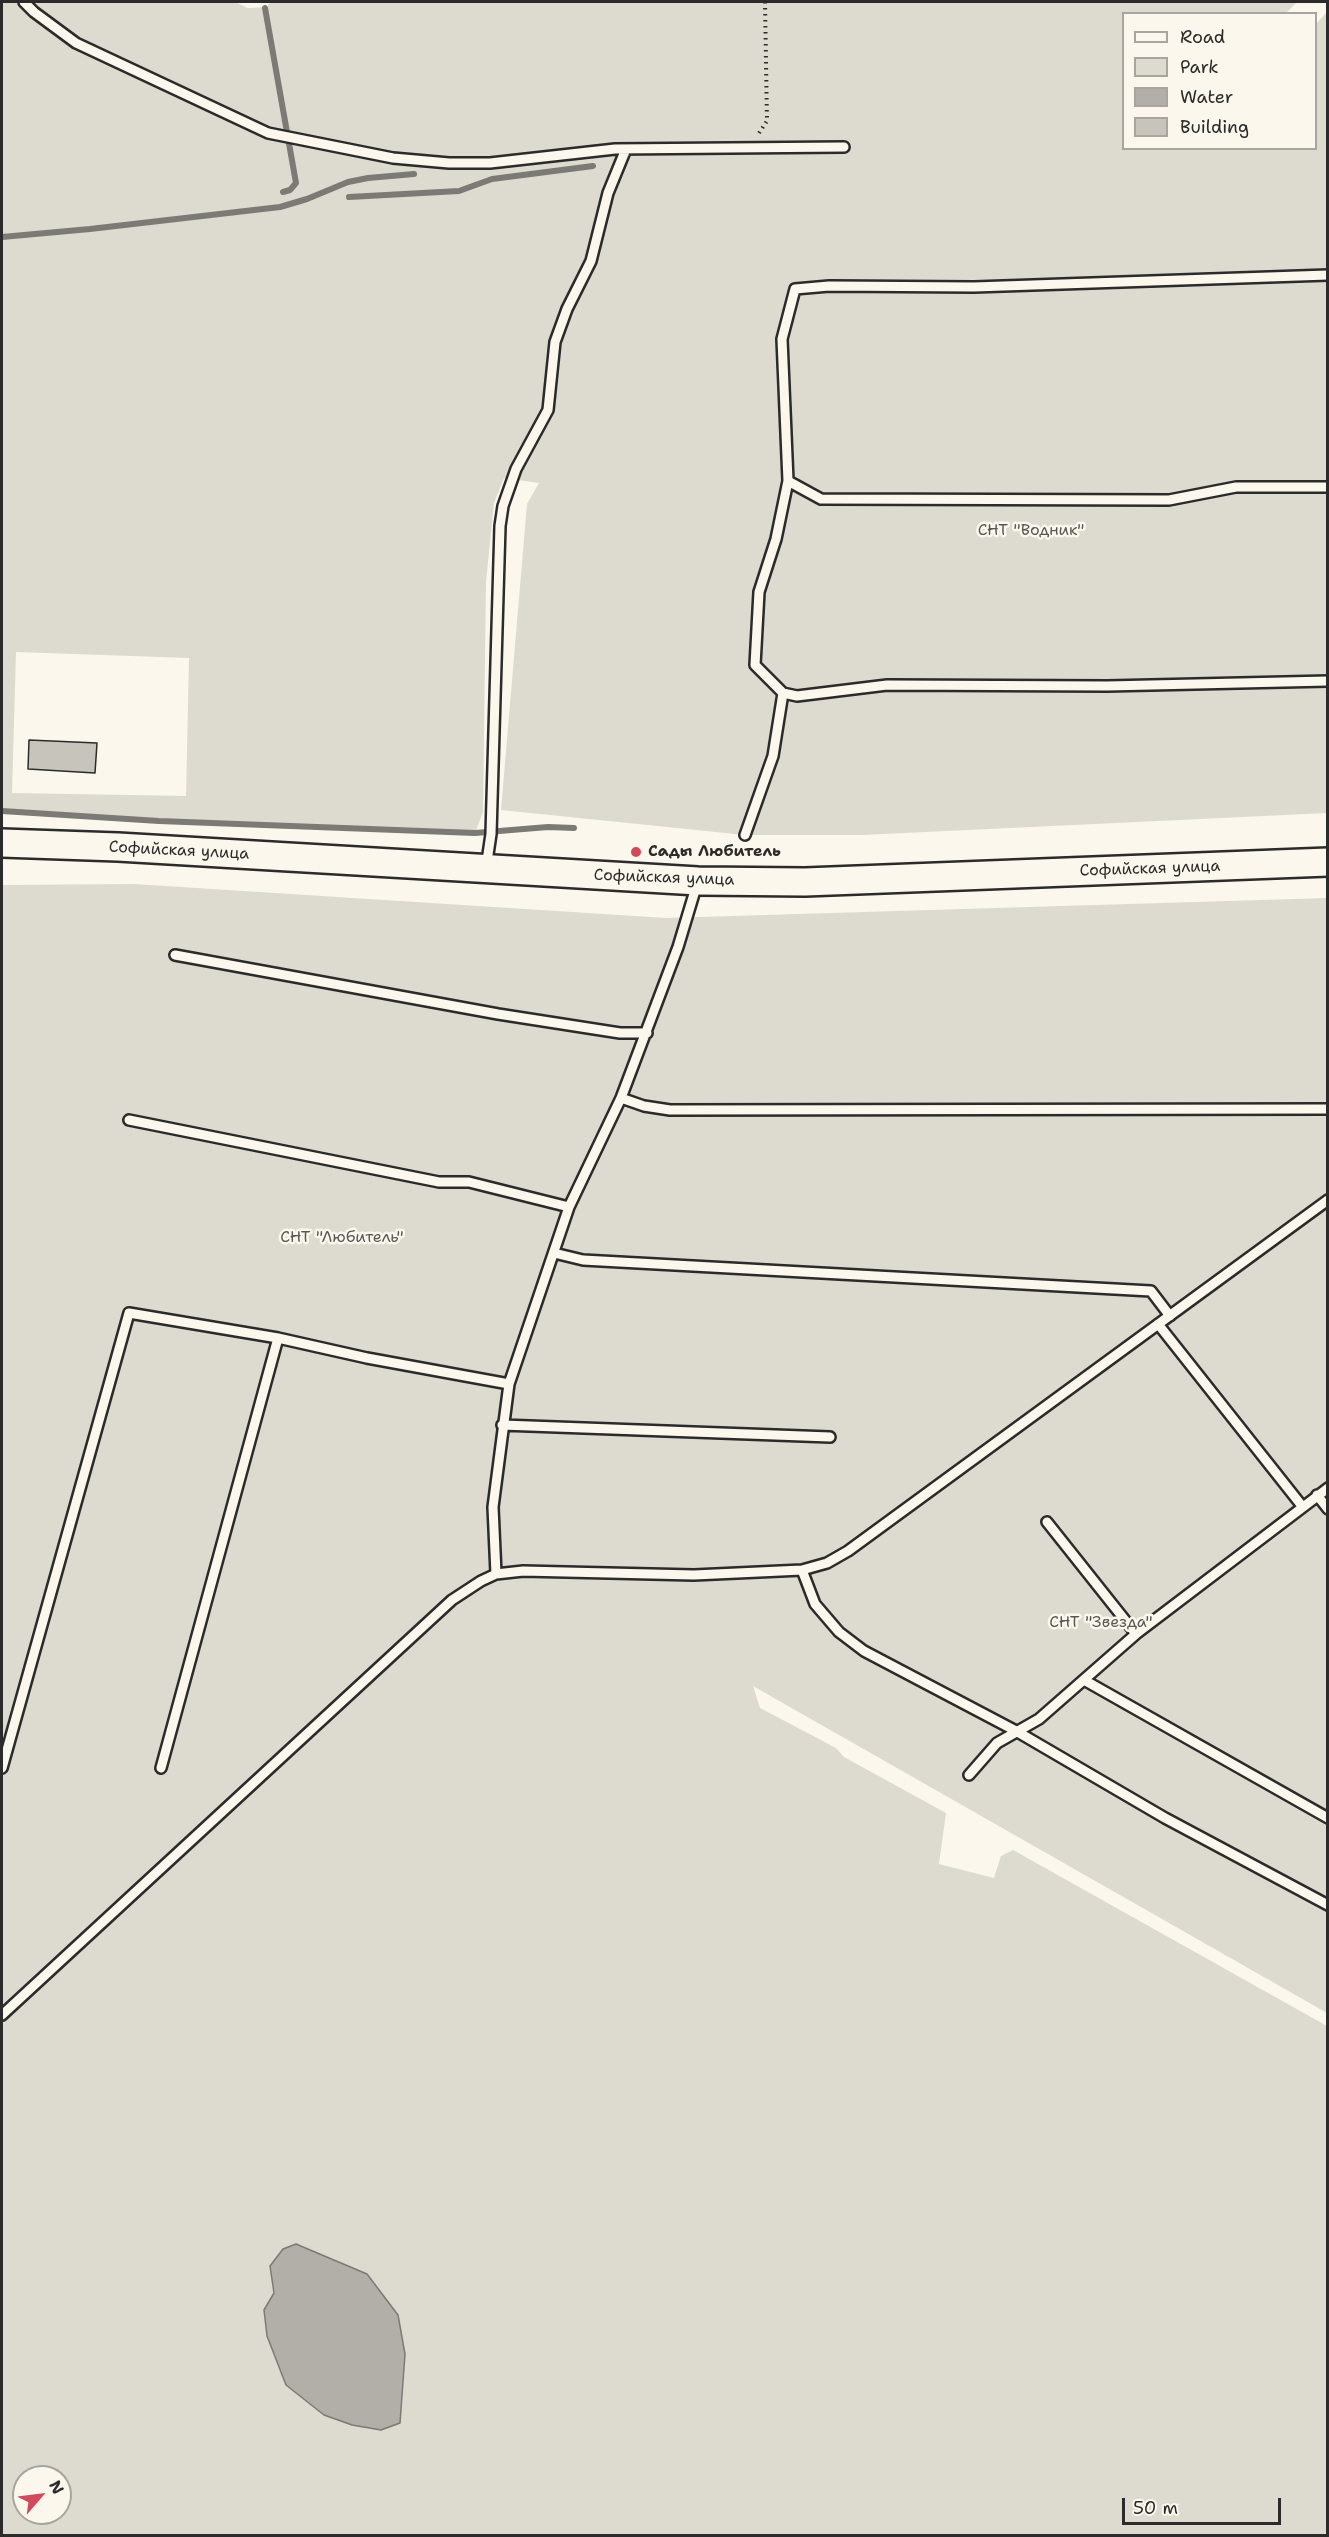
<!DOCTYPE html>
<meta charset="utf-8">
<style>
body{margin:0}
#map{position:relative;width:1329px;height:2537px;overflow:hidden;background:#fbf7ec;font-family:"Shantell Sans",sans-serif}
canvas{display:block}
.frame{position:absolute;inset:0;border:3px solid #2b2b2b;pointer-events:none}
.legend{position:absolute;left:1122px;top:12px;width:195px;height:138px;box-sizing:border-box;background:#fbf7ec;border:2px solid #a8a59f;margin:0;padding:8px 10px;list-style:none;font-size:18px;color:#2b2b2b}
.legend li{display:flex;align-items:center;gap:12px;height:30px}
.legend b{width:30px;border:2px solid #a8a59f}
.north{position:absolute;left:12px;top:2465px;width:60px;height:60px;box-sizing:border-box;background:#fbf7ec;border:2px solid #a8a59f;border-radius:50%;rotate:62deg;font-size:16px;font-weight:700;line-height:24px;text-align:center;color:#2b2b2b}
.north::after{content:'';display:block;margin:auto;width:21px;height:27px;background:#d1495b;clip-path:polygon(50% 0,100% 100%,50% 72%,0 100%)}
.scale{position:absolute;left:1122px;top:2498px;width:159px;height:27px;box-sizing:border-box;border:3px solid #2b2b2b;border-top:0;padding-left:8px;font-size:18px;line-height:21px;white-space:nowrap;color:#2b2b2b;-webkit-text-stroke:4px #fbf7ec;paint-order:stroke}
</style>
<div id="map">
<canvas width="1329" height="2537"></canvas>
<div class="frame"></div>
<ul class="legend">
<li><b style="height:8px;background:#fbf7ec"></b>Road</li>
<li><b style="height:16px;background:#dddad0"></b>Park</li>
<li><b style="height:16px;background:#b1afa7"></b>Water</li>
<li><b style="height:16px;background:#c7c4bc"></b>Building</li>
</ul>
<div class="north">N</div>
<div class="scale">50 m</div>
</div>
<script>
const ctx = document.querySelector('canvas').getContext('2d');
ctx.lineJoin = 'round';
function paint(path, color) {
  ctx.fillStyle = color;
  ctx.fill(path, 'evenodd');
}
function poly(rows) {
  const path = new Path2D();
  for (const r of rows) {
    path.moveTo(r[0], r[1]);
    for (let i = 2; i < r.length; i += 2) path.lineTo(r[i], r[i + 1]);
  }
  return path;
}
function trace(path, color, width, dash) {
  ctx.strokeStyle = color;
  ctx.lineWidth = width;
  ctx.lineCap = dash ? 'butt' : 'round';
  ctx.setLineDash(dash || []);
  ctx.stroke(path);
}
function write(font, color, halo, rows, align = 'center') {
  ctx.font = font + ' "Shantell Sans",sans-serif';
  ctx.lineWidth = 5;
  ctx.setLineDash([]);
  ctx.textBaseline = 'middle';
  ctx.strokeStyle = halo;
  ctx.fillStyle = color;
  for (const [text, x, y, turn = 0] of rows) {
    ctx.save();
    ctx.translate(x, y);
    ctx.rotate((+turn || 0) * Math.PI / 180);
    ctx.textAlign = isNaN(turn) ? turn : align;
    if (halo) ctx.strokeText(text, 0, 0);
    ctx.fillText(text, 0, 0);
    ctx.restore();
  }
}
paint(poly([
 [2,2,235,2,248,8,267,7,270,2,1297,2,1286,13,1124,14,1124,148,1316,148,1316,24,1327,12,1327,813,862,835,745,835,501,810,527,504,539,483,504,478,494,503,486,582,483,812,475,833,159,821,2,811],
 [16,652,189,658,186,796,12,793],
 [134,884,666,918,1327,898,1327,2013,753,1686,760,1708,836,1748,844,1757,946,1813,939,1864,994,1878,1001,1856,1013,1850,1327,2026,1327,2535,2,2535,2,885],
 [274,2293,401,2395,400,2423,381,2430,352,2425,324,2415,286,2385,264,2310],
 [24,2477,60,2477,60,2513,24,2513]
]), '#dddad0');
const water = poly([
 [296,2244,367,2274,398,2315,405,2354,400,2423,381,2430,352,2425,324,2415,286,2385,267,2336,264,2310,274,2293,270,2266,283,2249,296,2244]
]);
paint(water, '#b1afa7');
trace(water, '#7b7a75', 1.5);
trace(poly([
 [265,8,296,183,290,190,283,192],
 [349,197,459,191,492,179,593,166],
 [2,237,90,229,280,207,307,199,348,182,368,178,414,174],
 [2,811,159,821,475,833,548,827,574,828]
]), '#7b7a75', 6);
const building = poly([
 [29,740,97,743,95,773,28,769,29,740]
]);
paint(building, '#c7c4bc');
trace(building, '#2b2b2b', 1.5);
const lane = poly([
 [24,2,34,12,76,43,268,133,393,158,449,163,490,163,615,149,844,147],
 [1328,275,974,287,829,286,795,289,782,339,788,481,821,499,1169,500,1236,487,1328,487],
 [783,693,797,696,887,685,1107,686,1328,681],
 [745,835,773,756,783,693,755,665,759,592,776,539,788,481],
 [486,868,491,834,500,526,503,506,516,469,548,410,555,342,567,309,591,261,608,193,626,149],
 [175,955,498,1014,620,1033,647,1033],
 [621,1098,644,1106,670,1110,1328,1109],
 [129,1120,439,1182,469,1182,569,1207],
 [554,1253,583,1260,1151,1291,1170,1316],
 [1158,1324,1302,1506],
 [502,1425,830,1437],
 [1317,1495,1328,1509],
 [1047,1522,1136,1634],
 [802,1570,815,1604,839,1632,864,1651,1016,1731,1165,1818,1328,1905],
 [496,1574,493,1507,509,1384,569,1207,621,1098,678,947,697,884],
 [1084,1680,1328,1818],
 [2,1768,129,1313,278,1338,367,1358,509,1384],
 [161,1768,278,1338],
 [969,1775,997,1743,1039,1719,1136,1634,1328,1488],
 [2,2015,452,1600,481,1581,496,1574,523,1571,694,1575,802,1570,827,1563,848,1551,1328,1200]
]);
const secondary = poly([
 [2,843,118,847,698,881,805,882,1328,862]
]);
trace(lane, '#2b2b2b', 14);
trace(secondary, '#2b2b2b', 32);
trace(poly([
 [759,133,767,121,765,2]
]), '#2b2b2b', 4, [1.5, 4.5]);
trace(lane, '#fbf7ec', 9);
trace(secondary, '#fbf7ec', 27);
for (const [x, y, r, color] of [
 [636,852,6,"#d1495b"]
]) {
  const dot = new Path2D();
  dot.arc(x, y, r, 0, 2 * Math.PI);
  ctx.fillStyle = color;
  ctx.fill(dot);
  trace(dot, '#fbf7ec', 2);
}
write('16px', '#585754', '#fbf7ec', [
 ["СНТ \"Водник\"",1031,531],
 ["СНТ \"Любитель\"",342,1238],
 ["СНТ \"Звезда\"",1101,1623]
]);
write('16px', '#2b2b2b', '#fbf7ec', [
 ["Софийская улица",179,851,3],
 ["Софийская улица",1150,869,-2],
 ["Софийская улица",664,878,2]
]);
write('bold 16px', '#2b2b2b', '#fbf7ec', [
 ["Сады Любитель",648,852]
], 'left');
</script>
